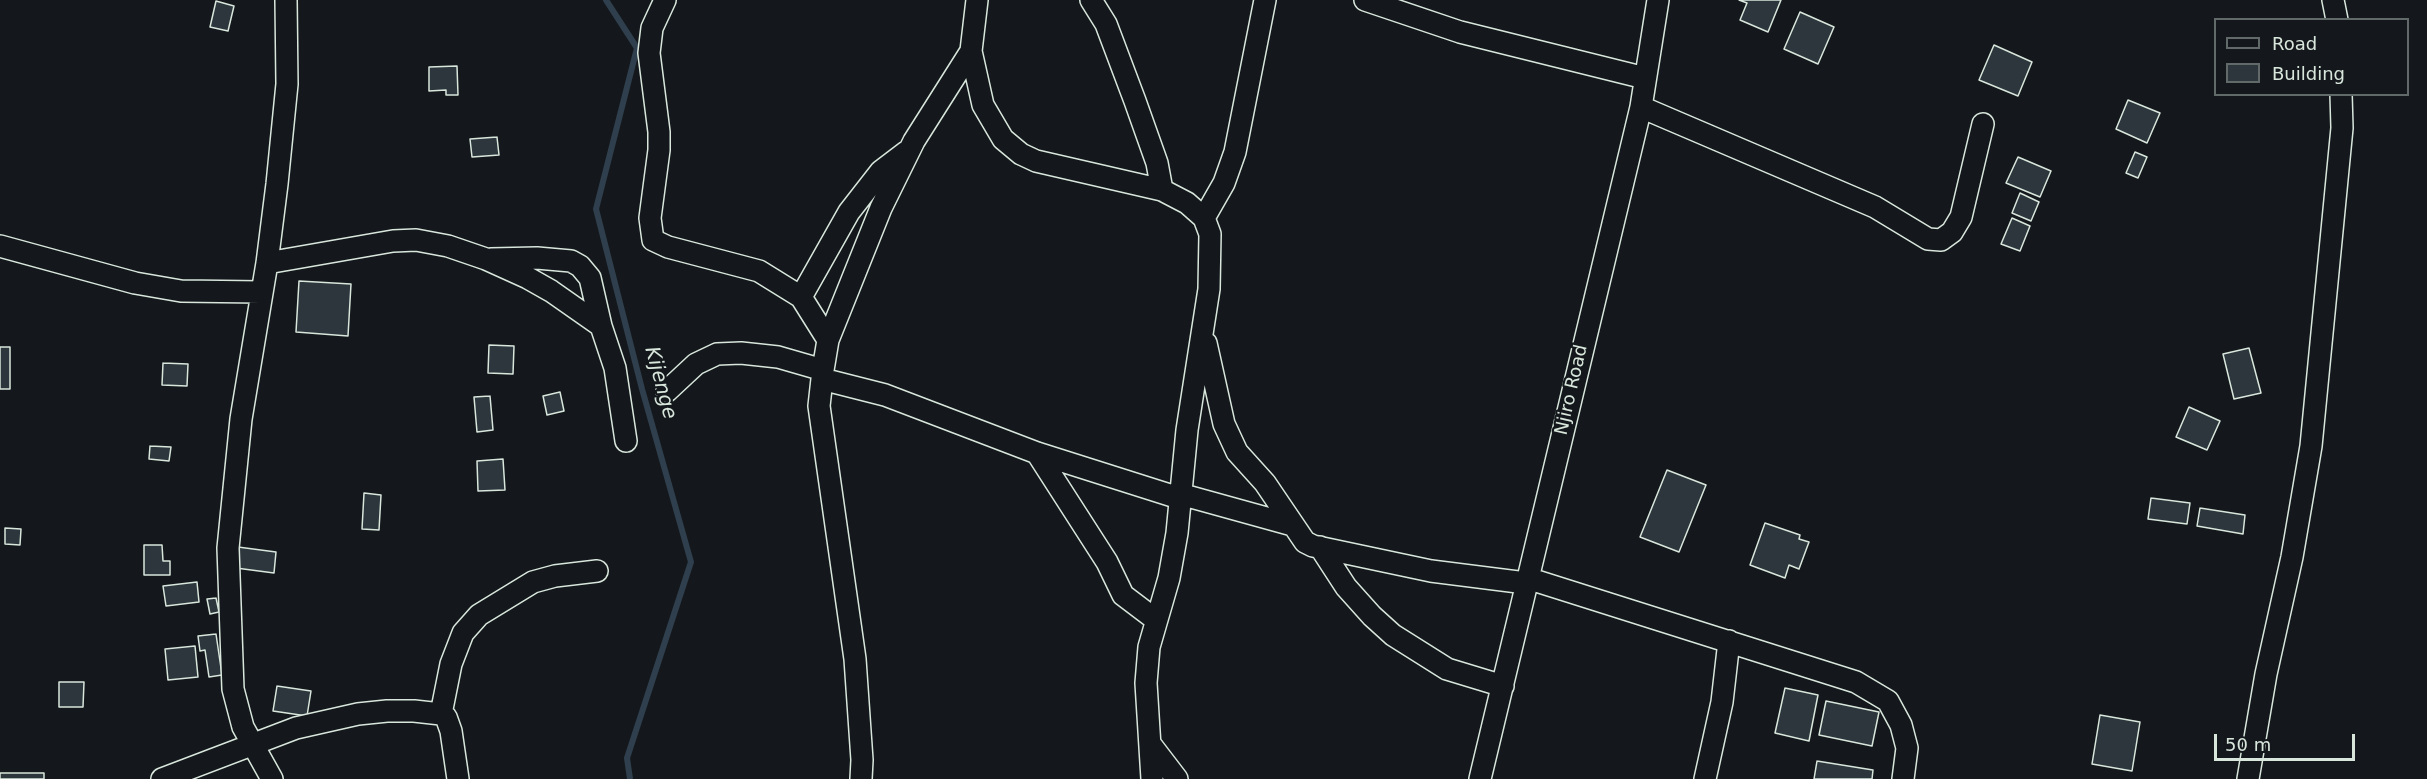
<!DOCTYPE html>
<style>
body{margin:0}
#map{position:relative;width:2427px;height:779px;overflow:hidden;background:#14181c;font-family:"DejaVu Sans",sans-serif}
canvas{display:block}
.legend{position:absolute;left:2214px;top:18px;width:195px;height:78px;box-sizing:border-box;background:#14181c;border:2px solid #626a69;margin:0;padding:8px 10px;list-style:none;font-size:18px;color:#d8e6dc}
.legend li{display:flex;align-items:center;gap:12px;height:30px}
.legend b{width:30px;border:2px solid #626a69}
.scale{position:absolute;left:2214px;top:734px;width:141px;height:27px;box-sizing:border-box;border:3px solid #d8e6dc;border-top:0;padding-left:8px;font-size:18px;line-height:21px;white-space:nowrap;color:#d8e6dc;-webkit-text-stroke:4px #14181c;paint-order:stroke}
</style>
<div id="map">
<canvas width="2427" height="779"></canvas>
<ul class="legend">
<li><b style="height:8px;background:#14181c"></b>Road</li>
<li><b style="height:16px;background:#2c363c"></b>Building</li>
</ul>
<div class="scale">50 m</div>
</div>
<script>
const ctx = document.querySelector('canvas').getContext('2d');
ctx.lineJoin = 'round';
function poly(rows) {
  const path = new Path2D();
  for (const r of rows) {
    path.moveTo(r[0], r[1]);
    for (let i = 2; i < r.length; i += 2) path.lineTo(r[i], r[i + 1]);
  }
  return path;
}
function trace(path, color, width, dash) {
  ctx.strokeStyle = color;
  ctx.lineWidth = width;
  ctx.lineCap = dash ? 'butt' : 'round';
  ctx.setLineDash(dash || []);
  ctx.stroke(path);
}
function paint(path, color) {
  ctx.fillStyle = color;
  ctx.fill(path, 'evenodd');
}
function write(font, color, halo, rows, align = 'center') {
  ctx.font = font + ' "DejaVu Sans",sans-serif';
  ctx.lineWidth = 4.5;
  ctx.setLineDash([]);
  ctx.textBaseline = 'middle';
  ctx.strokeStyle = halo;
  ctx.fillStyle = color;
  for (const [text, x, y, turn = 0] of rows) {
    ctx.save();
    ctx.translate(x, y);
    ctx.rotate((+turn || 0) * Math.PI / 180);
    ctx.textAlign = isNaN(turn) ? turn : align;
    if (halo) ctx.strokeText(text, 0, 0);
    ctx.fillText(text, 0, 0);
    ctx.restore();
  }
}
trace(poly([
 [606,0,637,48,596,209,642,389,691,562,627,758,630,779]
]), '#2f3f4d', 6);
const building = poly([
 [1739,0,1781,0,1768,32,1740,20,1747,3,1739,0],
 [216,1,234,6,228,31,210,27,216,1],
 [1800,12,1834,27,1818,64,1784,49,1800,12],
 [1994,45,2032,62,2018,96,1979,80,1994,45],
 [457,66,458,95,446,95,446,90,429,91,429,67,457,66],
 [2128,100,2160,113,2147,143,2116,129,2128,100],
 [497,137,499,155,472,157,470,139,497,137],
 [2135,152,2147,157,2138,178,2126,173,2135,152],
 [2018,157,2051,171,2040,197,2006,183,2018,157],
 [2020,193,2039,202,2031,221,2012,213,2020,193],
 [2012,218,2030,226,2020,251,2001,244,2012,218],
 [299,281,351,284,348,336,296,332,299,281],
 [489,345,514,346,513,374,488,373,489,345],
 [0,347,10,347,10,389,0,389,0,347],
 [2249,348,2261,393,2234,399,2223,354,2249,348],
 [163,363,188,364,187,386,162,385,163,363],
 [560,392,564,411,547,415,543,396,560,392],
 [490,396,493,430,477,432,474,397,490,396],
 [2189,407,2220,421,2207,450,2176,437,2189,407],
 [150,446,171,447,169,461,149,459,150,446],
 [503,459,505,490,478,491,477,461,503,459],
 [1667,470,1706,485,1679,552,1640,537,1667,470],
 [364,493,381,495,379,530,362,529,364,493],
 [2151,498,2190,503,2187,524,2148,519,2151,498],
 [2200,508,2245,515,2243,534,2197,526,2200,508],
 [1765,523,1800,535,1799,539,1809,542,1799,569,1789,565,1785,578,1750,565,1765,523],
 [5,528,21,529,20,545,5,544,5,528],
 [144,545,162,545,163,561,170,561,170,575,144,575,144,545],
 [238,547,276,552,274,573,236,568,238,547],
 [197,582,199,602,166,606,163,586,197,582],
 [216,598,219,612,210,614,207,599,216,598],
 [216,634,222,675,209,677,205,650,200,651,198,636,216,634],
 [195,646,198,677,168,680,165,649,195,646],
 [59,682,84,682,83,707,59,707,59,682],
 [277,686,311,691,307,716,273,711,277,686],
 [1785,688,1818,695,1809,741,1775,733,1785,688],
 [1826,701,1879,712,1872,746,1819,735,1826,701],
 [2100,715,2140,722,2132,771,2092,764,2100,715],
 [1817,761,1873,770,1872,779,1814,779,1817,761],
 [0,773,44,773,44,779,0,779,0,773]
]);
paint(building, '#2c363c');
trace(building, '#d8e6dc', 1.5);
const minor = poly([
 [665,0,652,28,649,53,659,132,659,150,650,218,653,240,668,247,759,271,801,297,828,340],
 [977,0,971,51,983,105,1003,139,1021,154,1036,161,1162,190,1187,203,1204,218,1210,234,1209,289,1187,430,1177,533,1169,578,1149,647,1146,683,1152,779],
 [1091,0,1106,24,1135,101,1157,163,1162,190],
 [1365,0,1460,32,1645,78],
 [2333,0,2337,20],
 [1641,107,1875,207,1928,239,1941,240,1952,232,1961,217,1983,124],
 [1204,218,1224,183,1235,152,1265,0],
 [0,246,135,283,181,291,261,292],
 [491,259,537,258,571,261,580,266,590,278,601,326],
 [267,263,393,241,416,240,448,246,486,259,528,278,551,291,601,326,615,368,626,441],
 [801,297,849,212,881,171,906,152],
 [1206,343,1224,424,1237,452,1265,483,1305,542,1313,546,1431,571,1526,583],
 [822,379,885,395,1037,453,1179,498],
 [667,391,696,364,717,354,741,353,778,357,823,370],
 [1037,453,1107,562,1123,595,1156,620],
 [1180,494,1292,525],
 [1320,547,1346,587,1372,616,1393,635,1447,669,1503,686],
 [1527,578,1856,682,1888,701,1901,725,1907,748,1903,779],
 [441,714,451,664,463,633,479,615,533,582,555,576,597,571],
 [1151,745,1177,779],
 [162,779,296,728,358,714,387,711,414,711,441,714,446,717,451,731,458,779],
 [272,779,243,727,233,689,228,548,241,419,267,263,277,184,287,84,286,0],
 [861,779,862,760,855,659,819,406,823,370,828,340,881,208,914,141,971,51],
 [1480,779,1641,107,1658,0],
 [1705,779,1722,702,1729,641],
 [2248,779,2266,674,2292,557,2311,446,2342,128,2341,94]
]);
trace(minor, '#d8e6dc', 24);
trace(minor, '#14181c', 21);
write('18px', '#d8e6dc', '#14181c', [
 ["Njiro Road",1572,390,-77]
]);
write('italic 20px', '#d8e6dc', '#14181c', [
 ["Kijenge",660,383,75]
]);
</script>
